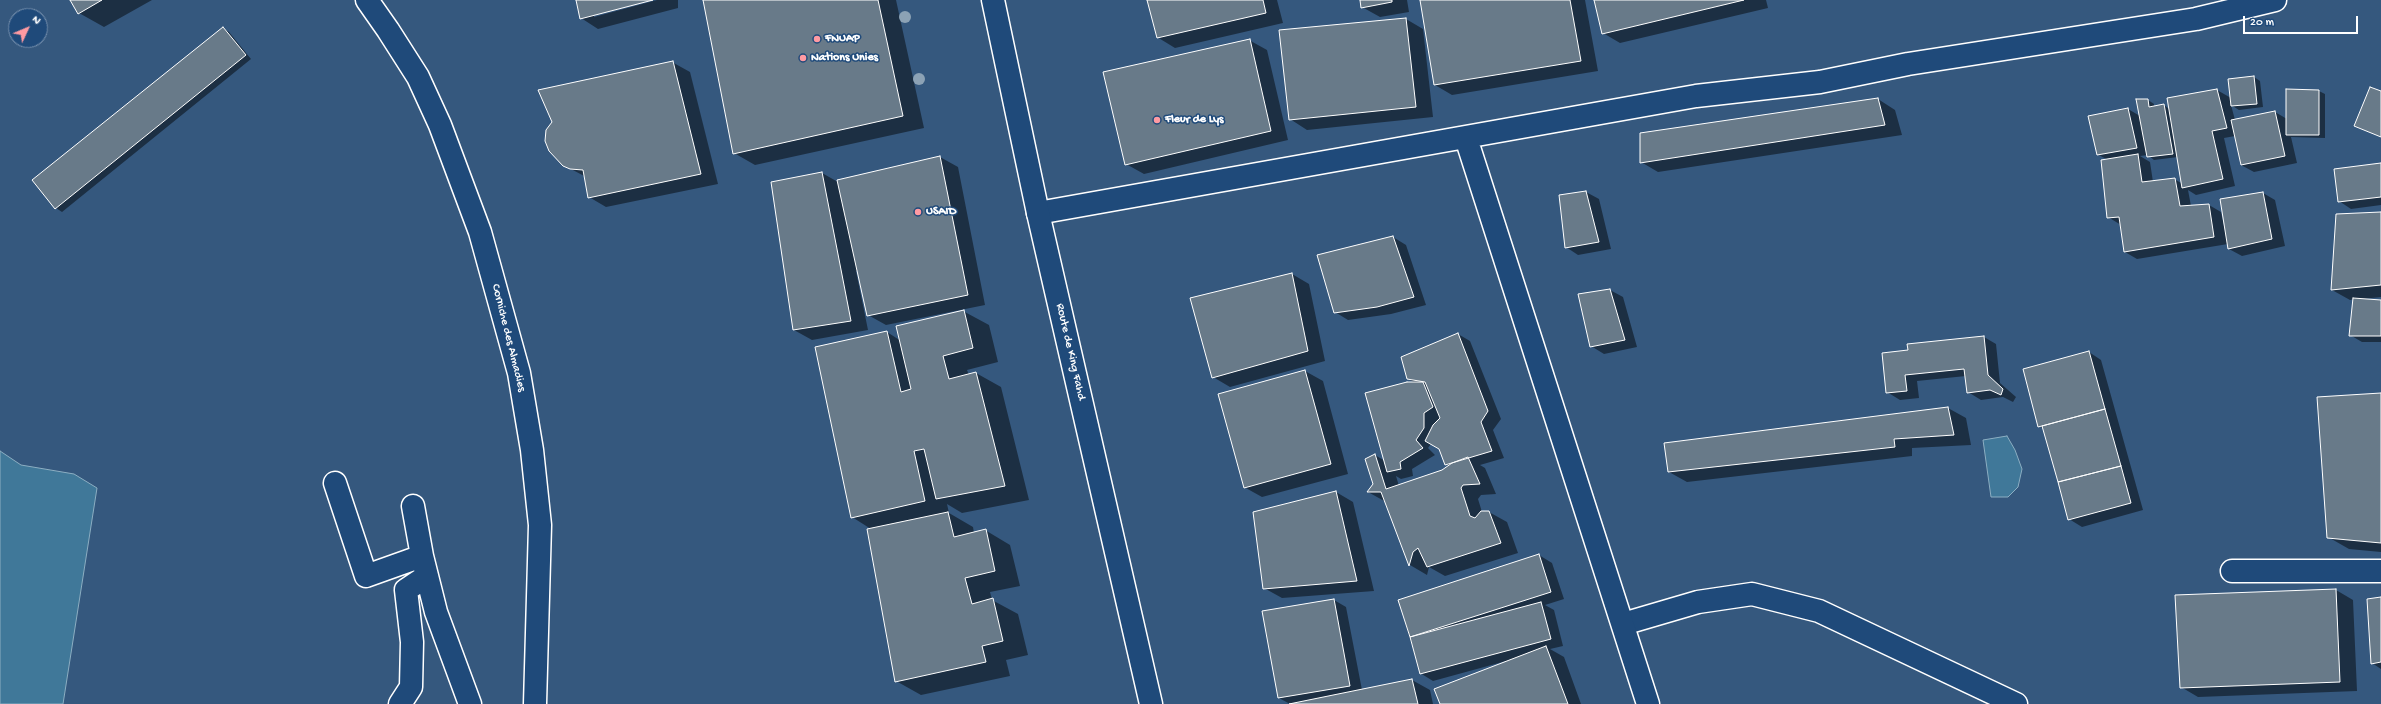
<!DOCTYPE html>
<style>
body{margin:0}
#map{position:relative;width:2381px;height:704px;overflow:hidden;background:#35587e;font-family:"Gochi Hand",sans-serif}
canvas{display:block}
.north{position:absolute;left:8px;top:8px;width:40px;height:40px;box-sizing:border-box;background:#1f4a7a;border:1px solid #7992af;border-radius:50%;rotate:46deg;font-size:11px;font-weight:700;line-height:16px;text-align:center;color:#fff}
.north::after{content:'';display:block;margin:auto;width:14px;height:18px;background:#ff9aa2;clip-path:polygon(50% 0,100% 100%,50% 72%,0 100%)}
.scale{position:absolute;left:2243px;top:16px;width:115px;height:18px;box-sizing:border-box;border:2px solid #fff;border-top:0;padding-left:5px;font-size:12px;line-height:14px;white-space:nowrap;color:#fff;-webkit-text-stroke:3px #1f4a7a;paint-order:stroke}
</style>
<div id="map">
<canvas width="2381" height="704"></canvas>
<div class="north">N</div>
<div class="scale">20 m</div>
</div>
<script>
const ctx = document.querySelector('canvas').getContext('2d');
ctx.lineJoin = 'round';
function paint(path, color) {
  ctx.fillStyle = color;
  ctx.fill(path, 'evenodd');
}
function poly(rows) {
  const path = new Path2D();
  for (const r of rows) {
    path.moveTo(r[0], r[1]);
    for (let i = 2; i < r.length; i += 2) path.lineTo(r[i], r[i + 1]);
  }
  return path;
}
function trace(path, color, width, dash) {
  ctx.strokeStyle = color;
  ctx.lineWidth = width;
  ctx.lineCap = dash ? 'butt' : 'round';
  ctx.setLineDash(dash || []);
  ctx.stroke(path);
}
function write(font, color, halo, rows, align = 'center') {
  ctx.font = font + ' "Gochi Hand",sans-serif';
  ctx.lineWidth = 3;
  ctx.setLineDash([]);
  ctx.textBaseline = 'middle';
  ctx.strokeStyle = halo;
  ctx.fillStyle = color;
  for (const [text, x, y, turn = 0] of rows) {
    ctx.save();
    ctx.translate(x, y);
    ctx.rotate((+turn || 0) * Math.PI / 180);
    ctx.textAlign = isNaN(turn) ? turn : align;
    if (halo) ctx.strokeText(text, 0, 0);
    ctx.fillText(text, 0, 0);
    ctx.restore();
  }
}
const water = poly([
 [2007,436,2015,450,2022,469,2018,487,2008,497,1991,497,1983,440,2007,436],
 [0,451,21,465,74,474,97,488,63,704,0,704,0,451]
]);
paint(water, '#407899');
trace(water, '#8caec2', 1);
paint(poly([
 [72,0,152,0,104,27,79,13],
 [577,0,649,0,594,14,594,17,657,0,678,0,678,8,598,29,581,18],
 [704,0,896,0,924,128,755,165,734,153],
 [1148,0,1277,0,1283,23,1175,48,1157,37],
 [1361,0,1407,0,1409,12,1380,17,1362,7],
 [1421,0,1585,0,1598,71,1452,95,1435,85],
 [1595,0,1766,0,1768,8,1620,43,1603,33],
 [1406,19,1423,29,1433,117,1307,130,1290,119],
 [223,28,229,32,251,59,62,212,56,208,34,180],
 [1249,40,1267,50,1288,140,1144,174,1126,164],
 [672,62,690,72,718,184,606,207,589,197,586,177,571,169],
 [2254,77,2260,81,2263,107,2239,110,2231,105,2235,120,2275,112,2287,119,2319,91,2325,94,2325,138,2291,137,2297,163,2254,172,2241,165,2235,136,2224,138,2235,186,2196,195,2188,190,2191,206,2209,205,2221,212,2224,226,2263,193,2275,200,2285,246,2242,256,2229,249,2228,244,2137,259,2125,252,2121,225,2108,217,2108,160,2097,154,2128,109,2140,116,2148,100,2154,104,2154,107,2164,105,2169,109,2217,90,2231,98],
 [2148,155,2154,160,2178,157,2183,184,2174,179,2153,182,2150,162,2140,156],
 [1878,99,1895,110,1902,135,1658,172,1641,162],
 [940,157,958,167,985,305,886,325,868,315,858,271,856,271,868,330,812,340,794,330,772,183,822,173,838,182,838,181],
 [2381,164,2381,205,2351,209,2339,201],
 [1586,192,1599,199,1611,249,1578,255,1566,247],
 [2381,213,2381,297,2362,299,2381,301,2381,342,2362,342,2350,335,2354,299,2350,300,2332,290,2337,215],
 [1393,237,1406,245,1426,305,1391,314,1348,320,1335,312],
 [1292,274,1309,284,1325,361,1230,387,1213,377],
 [1610,290,1623,297,1637,347,1604,354,1591,346],
 [963,311,989,325,998,362,967,370,969,375,976,373,1001,387,1029,500,962,513,947,504,949,513,973,527,974,533,985,530,1010,545,1020,586,990,592,992,600,1018,614,1028,655,1006,660,1010,676,921,695,896,681,871,529,852,517,887,332,901,341],
 [1458,334,1470,341,1501,419,1493,430,1504,458,1480,465,1485,468,1496,494,1481,495,1478,499,1482,512,1489,512,1507,522,1518,553,1445,576,1429,567,1427,575,1410,565,1386,502,1368,492,1374,485,1375,455,1385,461,1415,383,1408,379],
 [1431,444,1439,448,1446,464,1449,466,1443,471,1399,486,1396,476,1401,479,1413,476,1412,469,1435,455,1428,448],
 [1984,337,1996,344,2000,383,2016,397,2013,402,2003,397,1981,400,1968,392,1966,376,1917,381,1919,398,1900,400,1887,392,1909,351],
 [2089,352,2101,360,2143,510,2082,527,2069,519,2044,429,2039,426],
 [1305,371,1323,381,1348,474,1262,497,1244,487],
 [2381,394,2381,552,2349,549,2328,537],
 [1948,408,1966,418,1971,445,1912,448,1912,456,1687,482,1669,472,1665,444],
 [1336,492,1353,502,1374,591,1282,598,1264,588],
 [1539,555,1552,563,1564,599,1545,605,1554,610,1563,646,1550,649,1564,657,1581,704,1441,704,1506,661,1433,681,1420,673,1399,601],
 [2336,590,2353,600,2357,691,2198,697,2181,687],
 [2381,598,2381,669,2372,663],
 [1334,600,1346,607,1362,690,1412,680,1430,690,1433,704,1290,704,1279,698]
]), '#0007');
const building = poly([
 [70,0,102,0,78,14,70,0],
 [576,0,653,0,580,19,576,0],
 [703,0,878,0,903,116,733,154,703,0],
 [1147,0,1263,0,1266,13,1157,38,1147,0],
 [1360,0,1392,0,1392,2,1361,8,1360,0],
 [1420,0,1570,0,1581,61,1434,85,1420,0],
 [1594,0,1744,0,1602,34,1594,0],
 [1406,18,1416,107,1289,120,1279,30,1406,18],
 [223,27,246,55,55,209,32,180,223,27],
 [1250,39,1271,131,1125,165,1103,72,1250,39],
 [673,61,701,174,588,198,583,170,570,169,563,166,549,151,545,141,546,130,552,122,538,90,673,61],
 [2254,76,2257,104,2231,106,2228,79,2254,76],
 [2370,87,2381,91,2381,137,2354,126,2370,87],
 [2217,89,2227,128,2212,131,2223,179,2182,188,2167,98,2217,89],
 [2286,89,2319,90,2319,135,2286,135,2286,89],
 [1878,98,1885,125,1640,163,1640,133,1878,98],
 [2136,99,2148,99,2149,107,2164,104,2173,154,2147,157,2136,99],
 [2128,108,2137,148,2097,155,2088,116,2128,108],
 [2275,111,2285,156,2241,165,2231,120,2275,111],
 [2138,154,2142,182,2175,178,2180,206,2209,204,2214,237,2124,252,2119,217,2107,218,2101,160,2138,154],
 [940,156,968,295,867,316,837,180,940,156],
 [2381,163,2381,197,2338,202,2334,169,2381,163],
 [822,172,851,321,793,330,771,182,822,172],
 [1586,191,1599,242,1565,248,1559,195,1586,191],
 [2263,192,2272,239,2228,249,2220,199,2263,192],
 [2381,212,2381,285,2331,290,2336,214,2381,212],
 [1393,236,1414,297,1377,307,1334,313,1317,255,1393,236],
 [1292,273,1308,351,1212,378,1190,298,1292,273],
 [1610,289,1625,340,1590,347,1578,294,1610,289],
 [2353,298,2381,300,2381,336,2349,336,2353,298],
 [964,310,973,348,943,356,949,379,976,372,1005,486,936,499,924,449,914,451,925,501,851,518,815,347,887,331,901,392,911,389,896,326,964,310],
 [1458,333,1488,411,1481,422,1492,451,1445,465,1439,449,1425,441,1433,425,1440,418,1425,382,1407,379,1401,357,1458,333],
 [1984,336,1988,375,2003,389,2001,395,1990,390,1967,393,1964,369,1905,375,1907,391,1886,393,1882,353,1908,350,1907,344,1984,336],
 [2089,351,2105,409,2038,427,2023,369,2089,351],
 [1305,370,1331,464,1244,488,1218,394,1305,370],
 [1407,382,1423,382,1433,407,1424,413,1424,428,1416,440,1423,448,1400,462,1401,469,1387,472,1365,393,1407,382],
 [2381,393,2381,543,2327,538,2317,397,2381,393],
 [1948,407,1954,435,1894,439,1895,447,1668,472,1664,443,1948,407],
 [2105,409,2121,466,2058,482,2042,426,2105,409],
 [1375,454,1386,489,1442,470,1452,463,1468,457,1480,484,1463,485,1461,488,1470,516,1475,518,1481,511,1489,511,1501,543,1427,567,1418,548,1413,552,1409,566,1381,492,1367,492,1373,484,1365,459,1375,454],
 [2121,466,2131,503,2068,520,2058,482,2121,466],
 [1336,491,1357,581,1263,589,1253,512,1336,491],
 [948,512,954,537,986,529,995,571,965,578,972,604,993,598,1003,641,982,646,986,662,895,682,867,529,948,512],
 [1539,554,1551,592,1410,637,1398,600,1539,554],
 [2336,589,2340,682,2180,688,2175,595,2336,589],
 [2381,597,2381,662,2371,664,2367,599,2381,597],
 [1334,599,1350,686,1278,698,1262,611,1334,599],
 [1541,602,1551,639,1420,674,1410,637,1541,602],
 [1546,646,1568,704,1440,704,1434,689,1546,646],
 [1412,679,1418,704,1289,704,1412,679]
]);
paint(building, '#687a89');
trace(building, '#fff', 1);
const lane = poly([
 [335,483,366,576,422,556],
 [413,506,422,556,436,612,470,704],
 [1623,624,1698,602,1752,594,1819,611,2016,704],
 [400,704,411,687,412,642,406,590,427,576]
]);
const street = poly([
 [1466,138,1648,704],
 [1038,213,1696,96,1820,82,1908,64,2196,19,2275,0],
 [2232,571,2381,571]
]);
const secondary = poly([
 [367,0,388,30,418,77,440,125,480,232,519,373,532,450,540,525,535,704],
 [993,0,1038,213,1151,704]
]);
trace(lane, '#fff', 25);
trace(street, '#fff', 25);
trace(secondary, '#fff', 25);
trace(lane, '#1f4a7a', 22);
trace(street, '#1f4a7a', 22);
trace(secondary, '#1f4a7a', 22);
ctx.fillStyle = '#8ca2b5';
for (const [x, y] of [
 [905,17],
 [919,79]
]) {
  ctx.beginPath();
  ctx.arc(x, y, 6, 0, 2 * Math.PI);
  ctx.fill();
}
for (const [x, y, r, color] of [
 [817,39,4,"#ff9aa2"],
 [803,58,4,"#ff9aa2"],
 [1157,120,4,"#ff9aa2"],
 [918,212,4,"#ff9aa2"]
]) {
  const dot = new Path2D();
  dot.arc(x, y, r, 0, 2 * Math.PI);
  ctx.fillStyle = color;
  ctx.fill(dot);
  trace(dot, '#1f4a7a', 1.5);
}
write('bold 12px', '#fff', '#1f4a7a', [
 ["FNUAP",825,39],
 ["Nations Unies",811,58],
 ["Fleur de Lys",1165,120],
 ["USAID",926,212]
], 'left');
write('12px', '#fff', '#1f4a7a', [
 ["Corniche des Almadies",508,338,76],
 ["Route de King Fahd",1070,352,77]
]);
</script>
